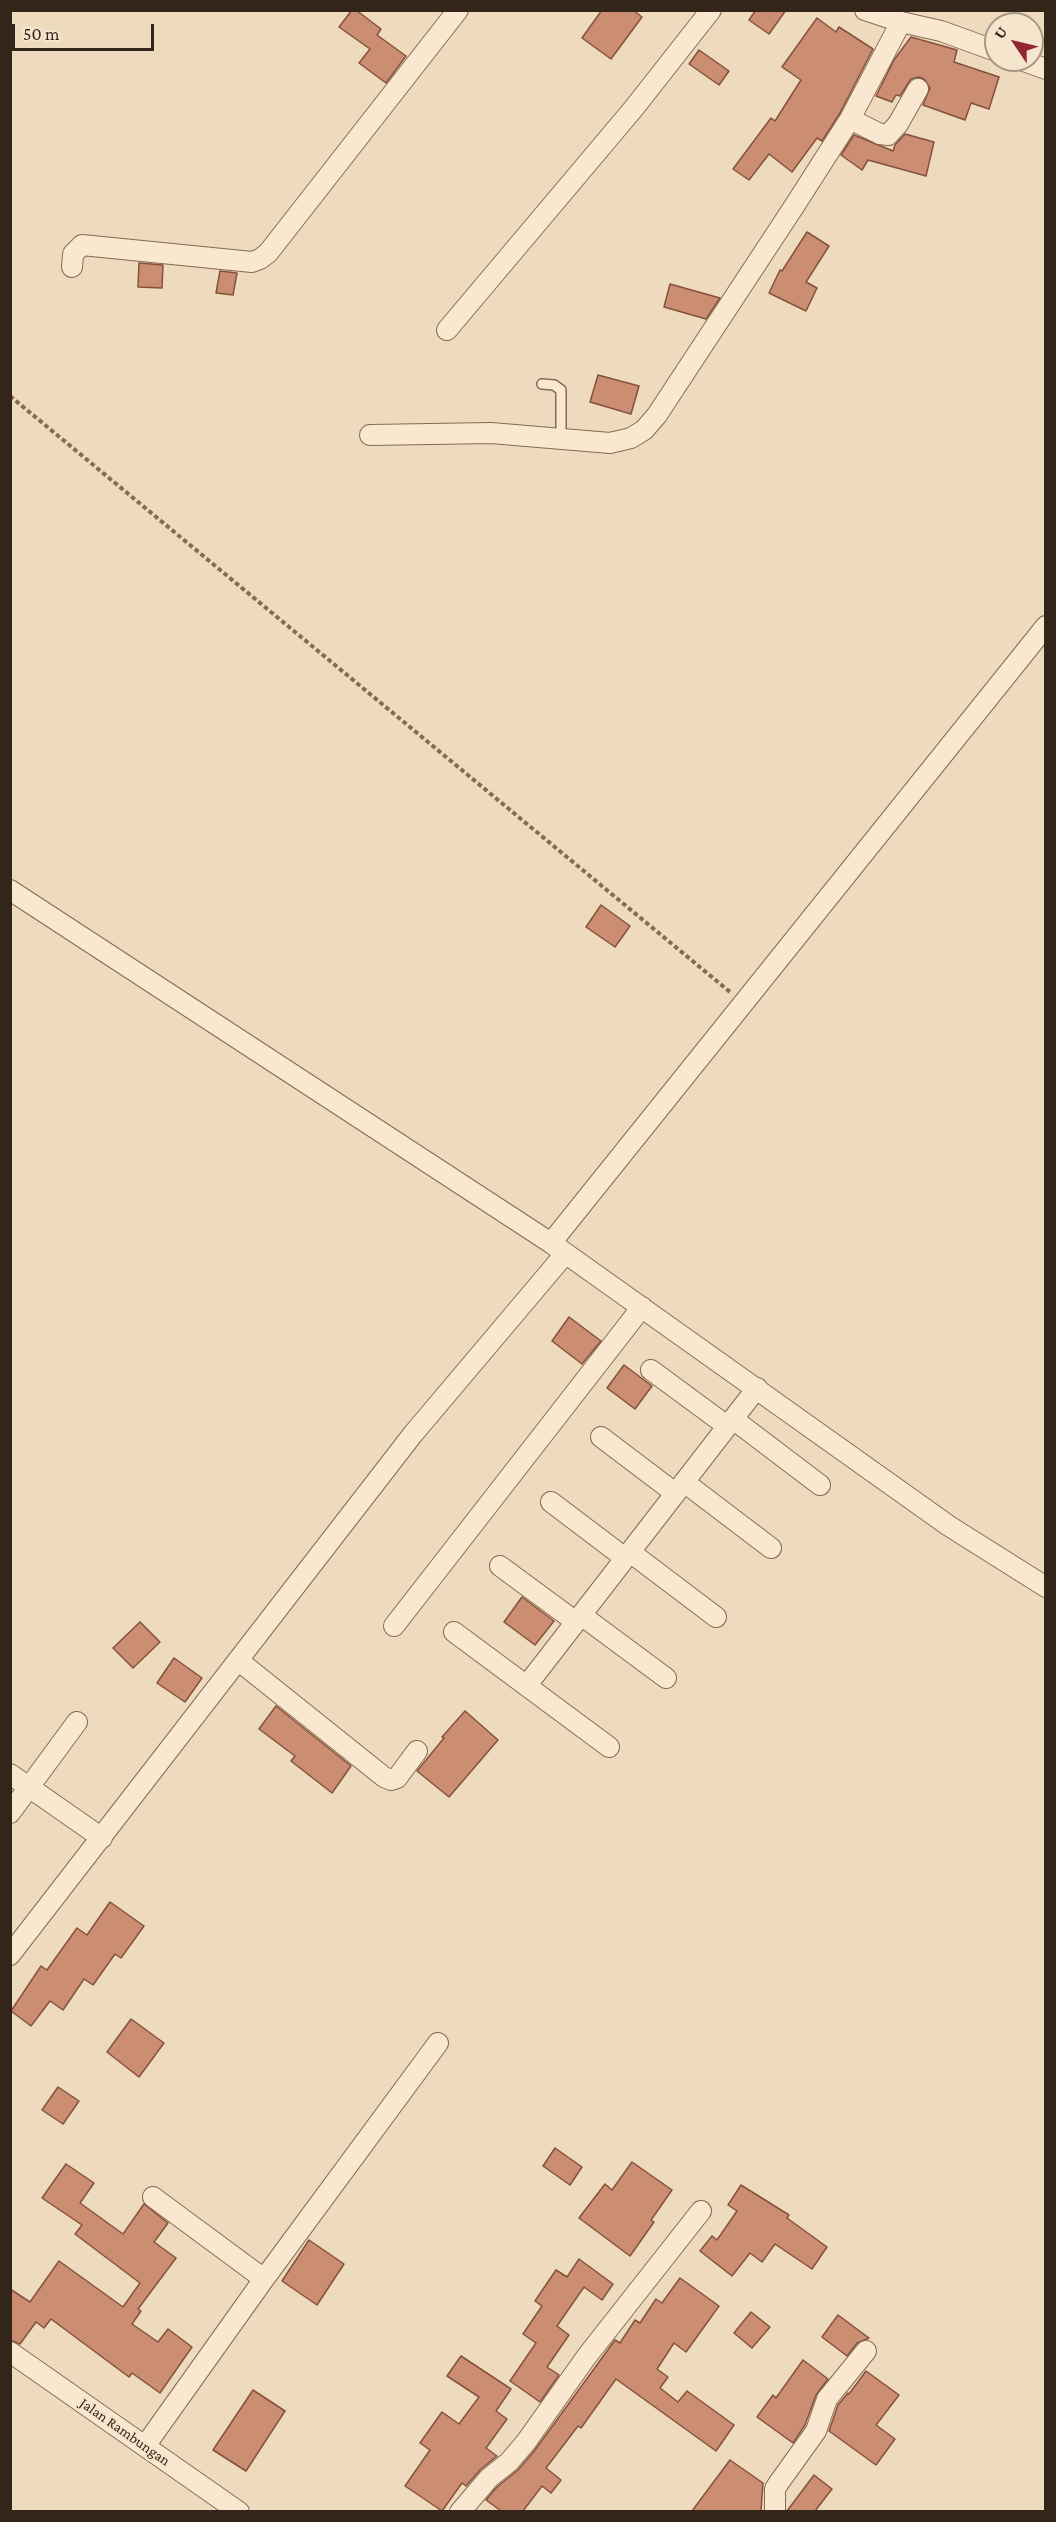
<!DOCTYPE html>
<style>
body{margin:0}
#map{position:relative;width:1056px;height:2522px;overflow:hidden;background:#eedabd;font-family:"Crimson Pro",serif}
canvas{display:block}
.frame{position:absolute;inset:0;border:12px solid #34251b;pointer-events:none}
.north{position:absolute;left:984px;top:12px;width:60px;height:60px;box-sizing:border-box;background:#f5e5cc;border:2px solid #a89885;border-radius:50%;rotate:305deg;font-size:16px;font-weight:700;line-height:24px;text-align:center;color:#34251b}
.north::after{content:'';display:block;margin:auto;width:21px;height:27px;background:#942632;clip-path:polygon(50% 0,100% 100%,50% 72%,0 100%)}
.scale{position:absolute;left:12px;top:24px;width:142px;height:27px;box-sizing:border-box;border:3px solid #34251b;border-top:0;padding-left:8px;font-size:18px;line-height:21px;white-space:nowrap;color:#34251b;-webkit-text-stroke:4px #f5e5cc;paint-order:stroke}
</style>
<div id="map">
<canvas width="1056" height="2522"></canvas>
<div class="frame"></div>
<div class="north">U</div>
<div class="scale">50 m</div>
</div>
<script>
const ctx = document.querySelector('canvas').getContext('2d');
ctx.lineJoin = 'round';
function paint(path, color) {
  ctx.fillStyle = color;
  ctx.fill(path, 'evenodd');
}
function poly(rows) {
  const path = new Path2D();
  for (const r of rows) {
    path.moveTo(r[0], r[1]);
    for (let i = 2; i < r.length; i += 2) path.lineTo(r[i], r[i + 1]);
  }
  return path;
}
function trace(path, color, width, dash) {
  ctx.strokeStyle = color;
  ctx.lineWidth = width;
  ctx.lineCap = dash ? 'butt' : 'round';
  ctx.setLineDash(dash || []);
  ctx.stroke(path);
}
function write(font, color, halo, rows, align = 'center') {
  ctx.font = font + ' "Crimson Pro",serif';
  ctx.lineWidth = 5;
  ctx.setLineDash([]);
  ctx.textBaseline = 'middle';
  ctx.strokeStyle = halo;
  ctx.fillStyle = color;
  for (const [text, x, y, turn = 0] of rows) {
    ctx.save();
    ctx.translate(x, y);
    ctx.rotate((+turn || 0) * Math.PI / 180);
    ctx.textAlign = isNaN(turn) ? turn : align;
    if (halo) ctx.strokeText(text, 0, 0);
    ctx.fillText(text, 0, 0);
    ctx.restore();
  }
}
const building = poly([
 [352,10,356,10,381,29,377,35,406,56,386,83,359,63,370,49,339,27,352,10],
 [602,10,633,10,642,17,611,59,582,38,602,10],
 [756,10,786,10,769,34,749,20,756,10],
 [817,18,836,32,839,27,873,49,840,113,822,141,817,138,792,172,769,154,749,180,733,169,771,118,775,121,801,80,782,67,817,18],
 [911,37,957,50,954,62,999,77,989,109,971,103,965,120,923,105,930,88,924,79,919,77,911,79,900,96,896,95,892,102,876,96,894,60,911,37],
 [699,50,729,71,719,85,689,64,699,50],
 [905,134,934,142,926,176,868,160,862,170,841,155,854,135,893,151,895,145,905,134],
 [807,232,829,246,806,282,817,288,806,311,769,293,780,270,782,271,807,232],
 [139,263,163,265,162,288,138,287,139,263],
 [220,271,237,273,233,295,216,293,220,271],
 [670,284,720,298,706,319,664,307,670,284],
 [598,375,639,386,631,414,590,402,598,375],
 [601,905,630,926,615,947,586,927,601,905],
 [569,1317,601,1341,582,1364,552,1341,569,1317],
 [624,1365,652,1386,635,1409,607,1388,624,1365],
 [522,1597,554,1621,535,1645,504,1622,522,1597],
 [140,1622,160,1642,133,1668,113,1648,140,1622],
 [174,1658,202,1678,185,1702,157,1683,174,1658],
 [276,1706,351,1766,332,1793,291,1761,295,1756,259,1729,276,1706],
 [465,1711,498,1740,449,1797,417,1771,444,1738,442,1737,465,1711],
 [110,1902,144,1926,121,1958,115,1954,93,1985,84,1979,63,2010,50,2001,31,2026,11,2011,41,1966,47,1970,77,1928,87,1935,110,1902],
 [131,2019,164,2043,139,2077,107,2052,131,2019],
 [58,2087,79,2101,63,2124,42,2110,58,2087],
 [555,2148,582,2167,570,2185,543,2166,555,2148],
 [632,2162,672,2190,651,2220,654,2222,630,2256,579,2218,605,2184,612,2190,632,2162],
 [66,2164,94,2183,80,2203,123,2234,144,2204,168,2223,154,2242,176,2258,138,2309,141,2311,132,2324,158,2342,168,2329,192,2347,160,2393,132,2373,129,2377,51,2319,44,2328,36,2322,20,2344,10,2340,10,2289,30,2302,59,2261,123,2307,140,2283,75,2234,82,2225,42,2198,66,2164],
 [741,2185,789,2215,787,2218,827,2247,812,2269,775,2244,762,2262,750,2253,732,2276,700,2251,712,2236,717,2240,737,2211,728,2205,741,2185],
 [309,2240,344,2264,317,2305,282,2281,309,2240],
 [579,2259,613,2284,602,2300,584,2287,557,2326,569,2335,547,2367,559,2375,540,2402,510,2381,536,2343,523,2334,542,2306,535,2301,556,2270,567,2277,579,2259],
 [680,2278,719,2306,686,2352,674,2343,657,2369,668,2377,660,2388,678,2402,687,2391,734,2425,716,2451,616,2379,581,2428,578,2426,546,2468,561,2480,551,2493,542,2486,523,2511,501,2511,486,2500,497,2487,518,2470,535,2450,615,2340,620,2343,635,2320,640,2323,656,2299,662,2303,680,2278],
 [751,2312,770,2327,752,2348,734,2333,751,2312],
 [838,2315,869,2338,857,2343,847,2356,822,2337,838,2315],
 [461,2356,511,2389,496,2411,507,2419,486,2448,497,2456,480,2470,466,2486,462,2483,442,2511,405,2486,430,2450,420,2443,442,2412,459,2424,479,2397,447,2376,461,2356],
 [803,2360,828,2379,816,2395,805,2425,793,2443,757,2417,773,2395,776,2398,803,2360],
 [866,2371,899,2395,876,2425,895,2439,876,2465,829,2431,838,2405,848,2393,849,2394,866,2371],
 [253,2390,285,2411,246,2471,213,2450,253,2390],
 [730,2460,763,2483,761,2511,692,2511,730,2460],
 [814,2475,832,2489,815,2511,787,2511,814,2475]
]);
paint(building, '#cc8e72');
trace(building, '#84513c', 1.5);
const lane = poly([
 [542,384,554,385,561,390,561,439]
]);
const street = poly([
 [865,10,901,22,941,31,996,51],
 [1021,60,1046,69],
 [850,119,880,134,888,135,898,124,918,89],
 [72,267,73,254,82,245,252,262,260,259,268,253,458,10],
 [447,330,634,108,711,10],
 [370,435,491,433,610,443,631,438,644,430,657,415,795,205,850,119,901,22],
 [10,890,551,1243,949,1526,1046,1587],
 [551,1243,1046,626],
 [651,1370,727,1426],
 [733,1419,820,1485],
 [601,1437,675,1493],
 [684,1482,771,1548],
 [551,1502,625,1558],
 [630,1552,716,1617],
 [500,1566,576,1622],
 [581,1615,666,1678],
 [394,1626,642,1307],
 [454,1632,609,1747],
 [239,1661,384,1777,391,1780,397,1778,417,1751],
 [527,1685,757,1388],
 [10,1774,102,1838],
 [10,1813,77,1722],
 [10,1955,413,1434,565,1254],
 [153,2197,264,2279],
 [10,2352,239,2512],
 [145,2446,264,2279,438,2043],
 [460,2512,489,2478,509,2462,526,2442,587,2356,701,2211],
 [775,2512,775,2489,778,2484,816,2431,827,2399,866,2351]
]);
trace(lane, '#856a56', 12);
trace(street, '#856a56', 22);
trace(poly([
 [10,396,730,992]
]), '#856a56', 4, [4.5, 3]);
trace(lane, '#f9e8cf', 9);
trace(street, '#f9e8cf', 20);
write('15px', '#34251b', '#f5e5cc', [
 ["Jalan Rambungan",125,2432,35]
]);
</script>
